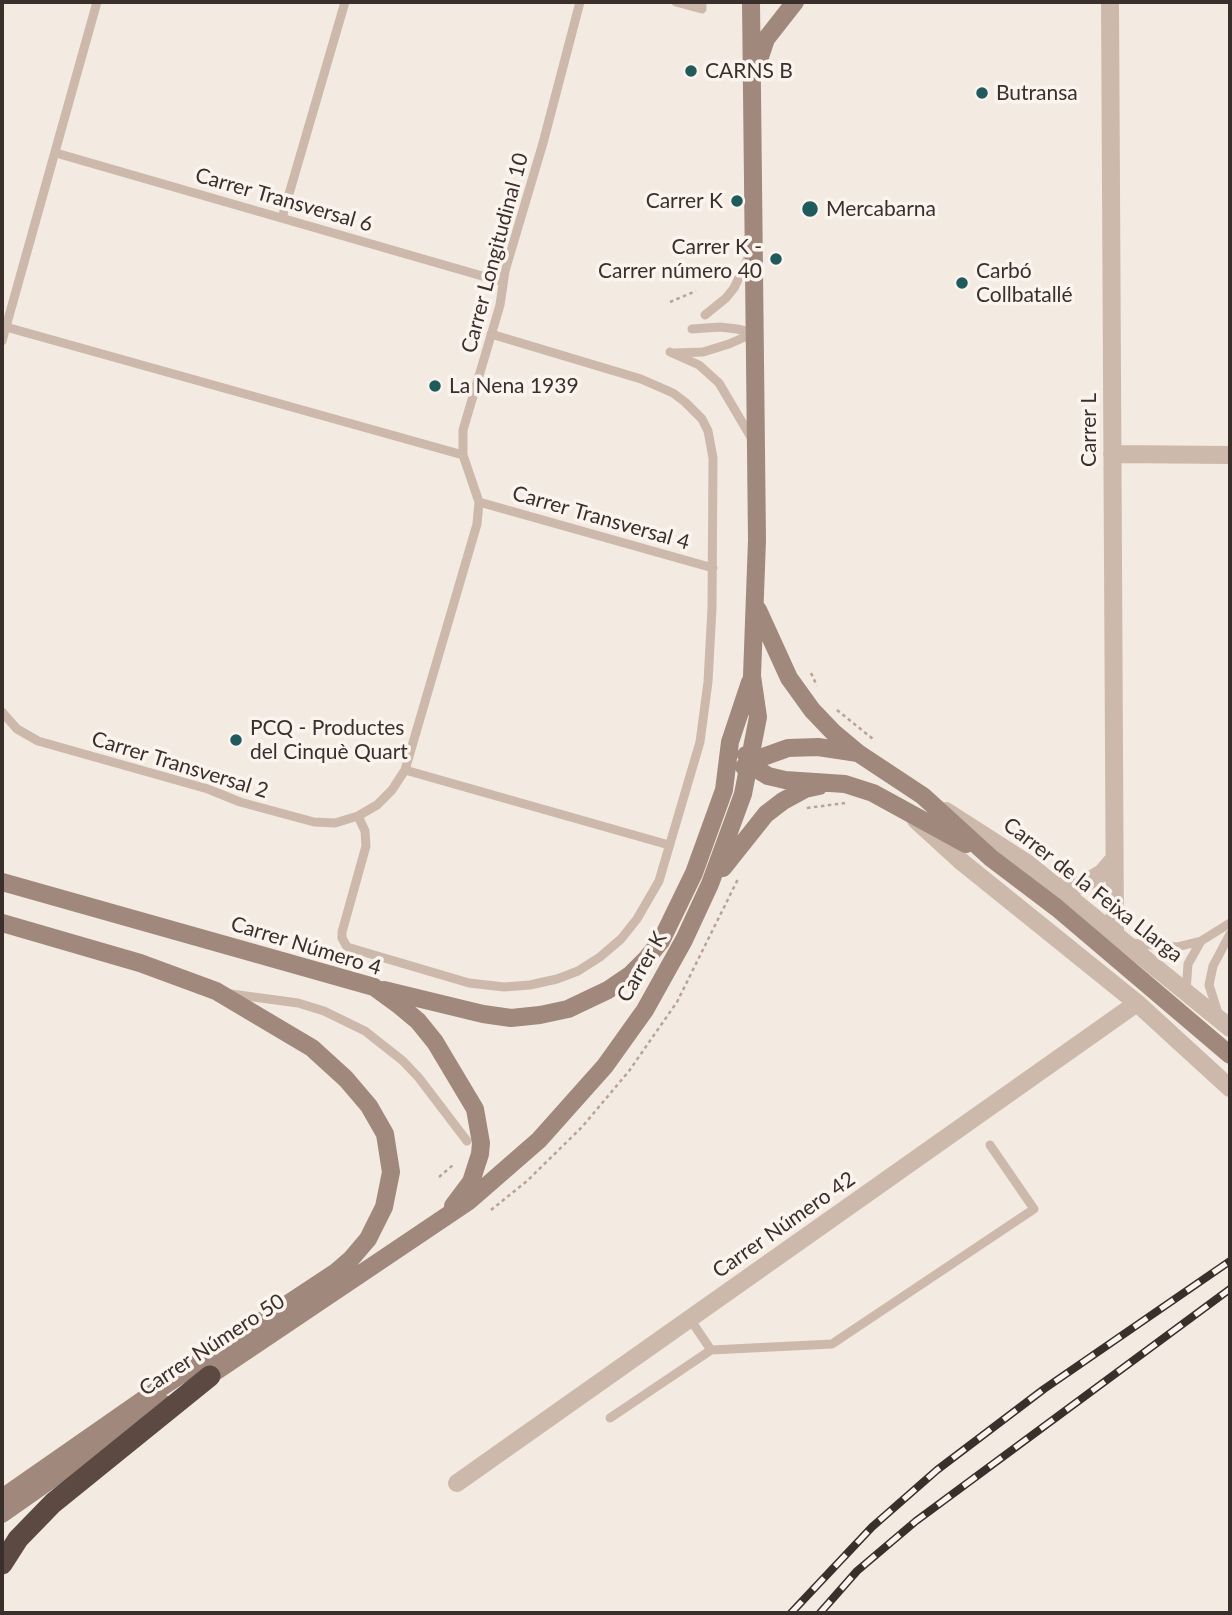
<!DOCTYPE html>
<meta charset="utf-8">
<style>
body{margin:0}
#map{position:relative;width:1232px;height:1615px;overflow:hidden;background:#f3eae1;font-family:Lato,sans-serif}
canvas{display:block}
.frame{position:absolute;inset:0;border:4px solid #3a2f2b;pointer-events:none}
</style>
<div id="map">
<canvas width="1232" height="1615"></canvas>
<div class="frame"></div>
</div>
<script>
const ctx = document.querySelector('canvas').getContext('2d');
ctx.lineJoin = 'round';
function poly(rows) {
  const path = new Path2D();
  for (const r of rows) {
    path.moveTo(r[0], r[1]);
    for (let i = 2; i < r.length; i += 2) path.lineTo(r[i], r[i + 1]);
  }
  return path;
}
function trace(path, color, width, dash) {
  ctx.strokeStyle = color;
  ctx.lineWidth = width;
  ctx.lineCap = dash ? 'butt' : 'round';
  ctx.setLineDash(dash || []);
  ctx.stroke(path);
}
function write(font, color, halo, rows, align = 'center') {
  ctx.font = font + ' Lato,sans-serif';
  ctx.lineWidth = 7;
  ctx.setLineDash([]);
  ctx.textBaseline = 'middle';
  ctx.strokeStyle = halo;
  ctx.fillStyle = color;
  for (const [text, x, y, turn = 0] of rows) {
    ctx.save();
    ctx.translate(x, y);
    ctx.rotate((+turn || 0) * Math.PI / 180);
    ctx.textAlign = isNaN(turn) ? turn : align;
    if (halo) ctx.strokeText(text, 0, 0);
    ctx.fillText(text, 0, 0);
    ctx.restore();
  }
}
trace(poly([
 [670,302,696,291],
 [811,673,817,686],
 [837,710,873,739],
 [807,808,845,803],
 [439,1177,453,1165],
 [491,1210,527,1181,582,1127,629,1071,677,1002,739,877]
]), '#b8a396', 2.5, [3.5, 3.5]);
trace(poly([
 [676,2,702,9,702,2],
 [56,153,503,282],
 [282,218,345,2],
 [705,315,726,298,734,288,750,254],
 [6,327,463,455],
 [692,329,720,327,737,329,754,333],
 [2,341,97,2],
 [670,352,699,365,719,383,752,439],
 [675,353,703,352,729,344,754,333],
 [479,502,713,568],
 [2,712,17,729,38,741,208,789,240,802,314,822,335,823,358,816,377,805,392,790,405,770,477,524,479,502,463,455,463,430,500,305,505,271,543,143,580,2],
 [405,770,669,845],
 [358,816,365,831,366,846,342,932,342,938,347,947,469,983,504,987,530,985,557,979,578,971,600,957,621,939,637,919,659,881,700,742,708,682,712,608,713,458,708,431,702,419,685,402,673,393,641,379,491,334],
 [1130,943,1177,947,1201,941],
 [1186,991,1188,964,1201,941,1230,923],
 [231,994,298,1003,324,1011,365,1031,403,1061,419,1078,467,1141],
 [1218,1013,1209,985,1213,966,1230,934],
 [690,1319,711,1350,832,1344,1034,1209,990,1145],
 [610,1418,711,1350]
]), '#ccb9ac', 9);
trace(poly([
 [1110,2,1115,934],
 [1112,454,1230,455],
 [946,811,1027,863,1230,1028],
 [916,820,962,862,1137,1003,1230,1088],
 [1057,887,1082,885,1102,873,1114,859],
 [457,1483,1137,1003]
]), '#ccb9ac', 18);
trace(poly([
 [757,66,766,39,795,2],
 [758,610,789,678,812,710,834,733,858,753,923,796,991,858,1057,908,1230,1055],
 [746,755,755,768,768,776,785,780,845,784,873,793,966,844],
 [744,767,749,762,788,748,818,747,858,753],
 [723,868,766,814,783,801,805,789,819,786],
 [2,882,374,987,400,1006,418,1021,435,1042,475,1109,481,1143,480,1154,471,1182,453,1206],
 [2,923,140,963,216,991,312,1048,346,1079,369,1106,385,1134,391,1172,384,1207,368,1239,351,1259,336,1272,153,1393,2,1498],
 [384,990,483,1014,511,1018,540,1015,568,1009,608,990,630,975,647,958,661,941,694,873,724,790,730,742,750,682],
 [200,1382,469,1201,539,1140,605,1066,645,1010,684,940,710,884,743,794,758,717,752,676,757,540,751,2],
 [2,1514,133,1422,164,1404]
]), '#a0887d', 18);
trace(poly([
 [2,1564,18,1539,53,1503,210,1376]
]), '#5b4942', 21);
const rail = poly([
 [791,1613,872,1527,937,1470,1044,1389,1230,1261],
 [820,1613,857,1571,916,1521,1230,1289]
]);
trace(rail, '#3a2f2b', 8);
trace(rail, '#fbf4ee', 5, [16]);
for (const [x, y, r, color] of [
 [691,71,7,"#205b5c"],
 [982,93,7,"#205b5c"],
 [737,201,7,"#205b5c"],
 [810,209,9,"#205b5c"],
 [776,259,7,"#205b5c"],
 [962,283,7,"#205b5c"],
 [435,386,7,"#205b5c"],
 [236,740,7,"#205b5c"]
]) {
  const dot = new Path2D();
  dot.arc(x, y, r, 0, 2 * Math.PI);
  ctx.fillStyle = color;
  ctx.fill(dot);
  trace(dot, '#fbf4ee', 2.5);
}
write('21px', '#3a2f2b', '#fbf4ee', [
 ["CARNS B",705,71],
 ["Butransa",996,93],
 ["Carrer K",723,201,"right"],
 ["Mercabarna",826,209],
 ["Carrer K -",762,247,"right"],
 ["Carrer número 40",762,271,"right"],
 ["Carbó",976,271],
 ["Collbatallé",976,295],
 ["La Nena 1939",449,386],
 ["PCQ - Productes",250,728],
 ["del Cinquè Quart",250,752]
], 'left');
write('21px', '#3a2f2b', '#fbf4ee', [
 ["Carrer Transversal 6",284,200,16],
 ["Carrer Longitudinal 10",495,253,-75],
 ["Carrer L",1089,430,-90],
 ["Carrer Transversal 4",601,518,16],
 ["Carrer Transversal 2",180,765,17],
 ["Carrer de la Feixa Llarga",1093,890,38],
 ["Carrer Número 4",306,946,17],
 ["Carrer K",642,967,-60],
 ["Carrer Número 42",784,1225,-35],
 ["Carrer Número 50",212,1345,-33]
]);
</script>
